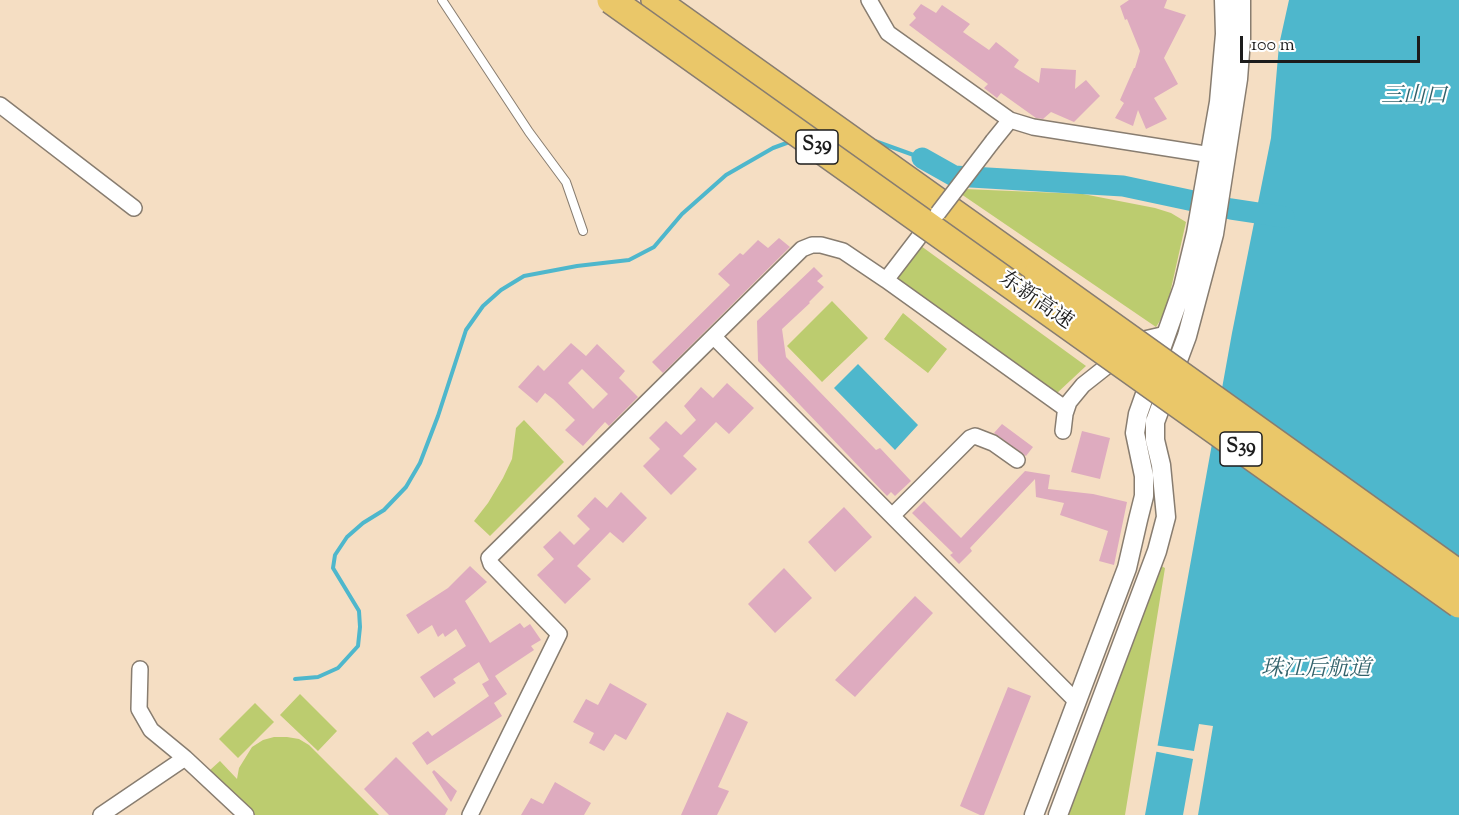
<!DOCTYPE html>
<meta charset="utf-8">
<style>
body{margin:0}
#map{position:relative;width:1459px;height:815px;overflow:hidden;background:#f5dec3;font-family:"Sorts Mill Goudy",serif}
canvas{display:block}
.scale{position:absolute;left:1240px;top:36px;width:180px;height:27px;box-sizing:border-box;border:3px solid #1c1c1c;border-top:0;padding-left:8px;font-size:18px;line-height:21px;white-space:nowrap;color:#1c1c1c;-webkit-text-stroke:4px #fff;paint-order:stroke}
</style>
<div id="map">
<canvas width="1459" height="815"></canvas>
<div class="scale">100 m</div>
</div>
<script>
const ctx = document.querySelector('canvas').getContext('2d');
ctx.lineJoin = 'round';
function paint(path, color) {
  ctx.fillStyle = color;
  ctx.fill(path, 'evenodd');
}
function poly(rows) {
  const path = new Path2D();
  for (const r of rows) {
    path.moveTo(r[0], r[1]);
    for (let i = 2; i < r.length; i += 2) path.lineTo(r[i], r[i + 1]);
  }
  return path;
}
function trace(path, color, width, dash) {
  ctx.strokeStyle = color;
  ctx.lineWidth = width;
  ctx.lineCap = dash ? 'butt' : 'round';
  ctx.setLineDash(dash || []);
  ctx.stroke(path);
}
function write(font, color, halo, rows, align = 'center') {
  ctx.font = font + ' "Sorts Mill Goudy","Noto Serif SC",serif';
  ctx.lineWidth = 4.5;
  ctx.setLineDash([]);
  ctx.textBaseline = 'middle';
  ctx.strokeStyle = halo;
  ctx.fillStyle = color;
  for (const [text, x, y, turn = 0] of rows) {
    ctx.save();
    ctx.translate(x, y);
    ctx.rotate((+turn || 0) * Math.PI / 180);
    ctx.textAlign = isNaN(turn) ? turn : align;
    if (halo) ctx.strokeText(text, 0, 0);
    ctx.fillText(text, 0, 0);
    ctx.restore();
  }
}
paint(poly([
 [964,189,1083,194,1155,208,1171,213,1186,222,1166,311,1156,327,961,194],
 [921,246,1086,366,1056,394,894,279],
 [832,301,868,338,822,382,787,346],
 [903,313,947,349,928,373,884,339],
 [524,420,564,462,490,536,474,521,488,503,503,478,512,459,516,428],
 [1153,562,1165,568,1125,815,1058,815],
 [300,694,337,731,318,751,280,715],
 [255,703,274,722,238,758,219,739],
 [274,737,287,737,299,739,309,745,379,815,255,815,210,770,220,761,237,779,239,768,252,747,263,740]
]), '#bccc6f');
paint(poly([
 [1289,0,1459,0,1459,815,1145,815,1232,333,1271,138,1279,45],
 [858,364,918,425,895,450,834,388]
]), '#4eb7cc');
paint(poly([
 [1199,724,1213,726,1198,815,1183,815,1193,759,1153,751,1154,745,1194,751]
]), '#f5dec3');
trace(poly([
 [872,140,922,158],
 [295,679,318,677,338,668,358,646,360,627,359,611,333,568,335,555,347,537,363,523,384,510,406,487,420,463,438,416,466,330,483,306,501,290,524,276,577,266,629,260,654,247,682,214,726,175,773,148,792,141]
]), '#4eb7cc', 4);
trace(poly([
 [922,158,954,176,1123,186,1231,209,1284,217]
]), '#4eb7cc', 21);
paint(poly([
 [1129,0,1167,0,1164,8,1186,15,1164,58,1178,84,1154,98,1167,119,1146,129,1138,110,1133,126,1115,118,1124,103,1120,100,1134,68,1135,68,1140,51,1127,19,1125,20,1120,6],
 [921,4,936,13,942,5,970,24,963,32,989,50,996,42,1019,60,1014,67,1039,83,1041,68,1076,70,1075,89,1086,80,1100,96,1074,122,1051,112,1043,119,1036,118,1001,93,997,98,984,88,988,84,909,25,916,18,913,14],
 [779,238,790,247,663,373,652,362,730,285,718,274,740,253,743,255,758,240,768,248],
 [814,267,823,276,817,281,824,287,809,302,810,303,782,329,786,357,876,450,880,448,911,481,895,496,891,492,887,496,758,361,757,321],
 [571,343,586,356,597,344,625,371,619,378,638,397,609,426,605,422,583,446,565,430,575,420,553,399,545,393,537,403,518,387,538,365,544,371],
 [582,369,608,394,593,409,568,383],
 [727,383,754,408,729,434,716,422,683,456,697,469,671,495,643,466,660,449,649,438,666,421,681,435,696,420,684,406,701,387,713,398],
 [1002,424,1033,447,1026,456,994,433],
 [1082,431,1110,438,1100,479,1071,472],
 [1025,471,1050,475,1048,489,1093,494,1127,502,1114,565,1099,561,1108,531,1060,515,1064,503,1036,497,1035,479,970,548,972,551,959,564,950,555,953,553,912,513,924,501,961,538],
 [621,492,647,518,623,543,610,532,577,566,591,579,565,604,537,575,554,559,543,547,560,531,574,545,590,529,577,516,595,497,607,508],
 [844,507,872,537,835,572,808,542],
 [470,566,487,582,465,601,490,643,520,623,524,628,530,624,541,640,531,646,534,650,495,676,507,694,494,703,502,716,427,765,412,743,428,731,432,736,489,696,482,684,489,680,479,662,453,679,456,683,434,698,420,677,466,646,456,629,445,637,443,633,438,637,432,625,418,634,406,615,448,588],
 [784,568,812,598,775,633,748,604],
 [915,596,933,613,855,697,835,680],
 [610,683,647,704,626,740,615,734,604,751,589,743,594,733,573,722,586,699,598,705],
 [1008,687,1031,696,984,815,980,815,960,806],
 [727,712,748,722,718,787,729,791,717,815,681,815],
 [396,757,448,809,445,815,389,815,364,789],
 [434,770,457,791,451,802,432,772],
 [555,782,591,803,584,815,521,815,531,798,543,804]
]), '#deabbf');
const service = poly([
 [442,0,529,132,566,182,583,231]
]);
const minor = poly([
 [869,0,888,33,1010,120,1033,127,1211,155],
 [0,105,134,208],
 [993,141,1010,120],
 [886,280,932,220],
 [714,337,1077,702],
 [1063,431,1065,414,1069,402,1083,385,1140,340,1166,334],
 [892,516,970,438,975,436,993,443,1017,460],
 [140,669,139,709,151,730,185,758,246,815],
 [101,815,185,758],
 [470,815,559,634,491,564,489,558,802,249,812,245,821,245,843,251,886,280,1066,409]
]);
const tertiary = poly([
 [1034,815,1127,568,1138,520,1144,496,1144,476,1135,433,1138,414,1183,287,1196,233,1219,102,1225,34,1224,0],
 [1058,815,1157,551,1166,517,1161,465,1155,440,1155,422,1187,336,1214,234,1238,79,1241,39,1241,0]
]);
const motorway = poly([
 [655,0,1038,273]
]);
trace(service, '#887d70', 10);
trace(minor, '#887d70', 18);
trace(tertiary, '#887d70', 21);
trace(motorway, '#887d70', 30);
trace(service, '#fff', 8);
trace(minor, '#fff', 15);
trace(tertiary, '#fff', 18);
trace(motorway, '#eac769', 27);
const minorBridge = poly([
 [938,213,993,141]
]);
const motorwayBridge = poly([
 [611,0,1459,604],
 [1038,273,1459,574]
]);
trace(minorBridge, '#887d70', 18, []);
trace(motorwayBridge, '#887d70', 30, []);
trace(minorBridge, '#fff', 15);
trace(motorwayBridge, '#eac769', 27);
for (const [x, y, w] of [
 [817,147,42],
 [1241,449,42]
]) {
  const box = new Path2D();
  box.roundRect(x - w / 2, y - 17, w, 34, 4.5);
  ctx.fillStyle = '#fff';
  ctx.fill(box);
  trace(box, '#1c1c1c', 1.5);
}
write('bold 20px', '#1c1c1c', null, [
 ["S39",817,147],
 ["S39",1241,449]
]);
write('21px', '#1c1c1c', '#fff', [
 ["东新高速",1035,302,35]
]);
write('italic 22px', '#32626b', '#fff', [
 ["三山口",1414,98],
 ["珠江后航道",1316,671]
]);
</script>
